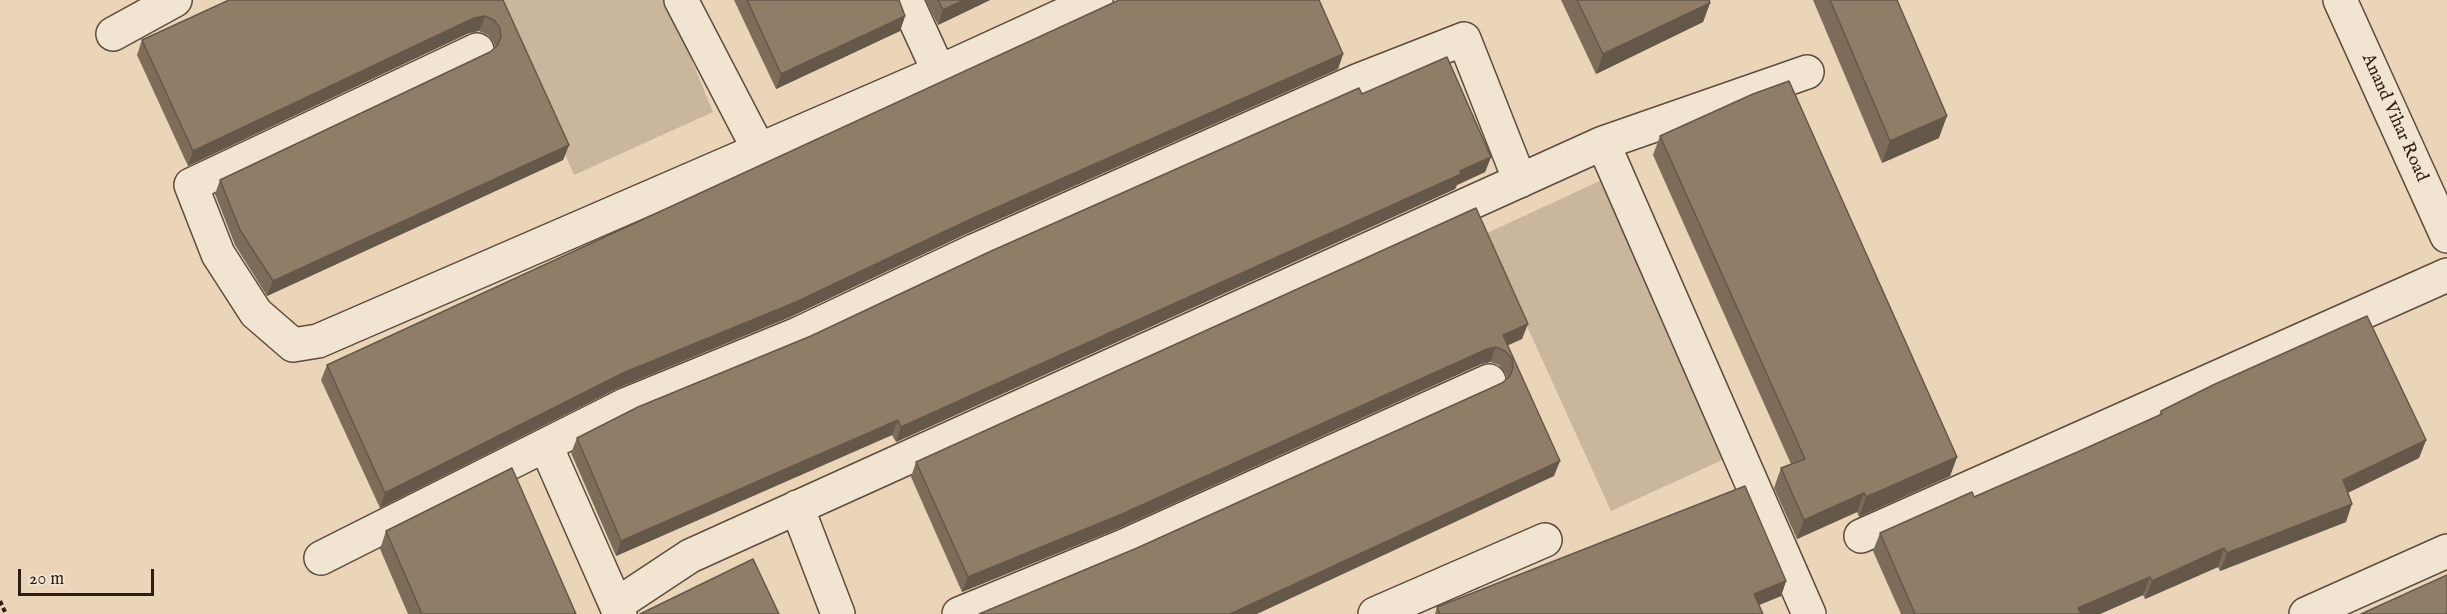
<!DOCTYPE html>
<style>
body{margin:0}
#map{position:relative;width:2447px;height:614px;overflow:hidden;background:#ead5b8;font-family:"IM FELL English",serif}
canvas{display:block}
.scale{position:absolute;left:18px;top:569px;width:136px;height:27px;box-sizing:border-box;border:3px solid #2e1e12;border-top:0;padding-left:8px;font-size:18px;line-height:21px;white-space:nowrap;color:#2e1e12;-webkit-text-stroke:4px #f1e4d1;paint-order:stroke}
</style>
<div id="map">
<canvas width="2447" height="614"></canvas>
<div class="scale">20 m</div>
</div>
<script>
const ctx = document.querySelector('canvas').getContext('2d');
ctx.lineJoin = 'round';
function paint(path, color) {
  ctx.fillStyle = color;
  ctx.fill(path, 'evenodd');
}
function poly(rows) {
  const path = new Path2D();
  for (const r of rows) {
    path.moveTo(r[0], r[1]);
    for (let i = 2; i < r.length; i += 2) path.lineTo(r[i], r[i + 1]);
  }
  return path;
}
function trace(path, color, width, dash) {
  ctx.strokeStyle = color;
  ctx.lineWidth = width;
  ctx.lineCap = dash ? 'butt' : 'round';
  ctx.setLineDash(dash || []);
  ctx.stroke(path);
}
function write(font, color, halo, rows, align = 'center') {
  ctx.font = font + ' "IM FELL English",serif';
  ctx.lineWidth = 4.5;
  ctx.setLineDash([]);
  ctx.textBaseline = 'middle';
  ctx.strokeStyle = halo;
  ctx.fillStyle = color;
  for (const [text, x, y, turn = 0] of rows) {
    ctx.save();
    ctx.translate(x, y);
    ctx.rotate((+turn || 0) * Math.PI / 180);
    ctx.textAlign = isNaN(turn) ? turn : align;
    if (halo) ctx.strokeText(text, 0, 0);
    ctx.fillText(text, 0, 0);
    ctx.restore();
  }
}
paint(poly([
 [498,0,667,0,713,112,574,175],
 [1604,179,1731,456,1611,511,1485,234]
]), '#cab69c');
const minor = poly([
 [681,0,759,150],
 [906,0,939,72],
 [2340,0,2447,236],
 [113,34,175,0],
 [477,50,191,185,218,254,256,313,293,345,318,341,939,72,1096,0],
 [1603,143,1809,614],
 [546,446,620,614],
 [797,507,838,614],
 [1861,536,2447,275],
 [321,558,625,405,798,334,976,250,1359,80,1464,39,1520,181],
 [616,605,690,556,1603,143,1807,72],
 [959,614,1124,546,1489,381],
 [1375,614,1545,540],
 [2306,614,2447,551]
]);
trace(minor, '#5d4c3c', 36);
trace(poly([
 [0,601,6,614]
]), '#2e1e12', 4, [4.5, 3]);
trace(minor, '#f1e4d1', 33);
paint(poly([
 [503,0,569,145,563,160,267,296,235,245,215,194,220,180,490,52,495,48,494,43,488,35,479,31,469,33,188,166,137,55,142,40],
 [734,0,899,0,905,16,900,31,776,89],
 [925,0,990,0,938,25],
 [1561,0,1709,0,1710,3,1703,22,1596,74],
 [1813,0,1897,0,1939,138,1882,163],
 [1343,54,1338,69,968,233,790,317,618,388,380,508,321,380,327,365],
 [1362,94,1491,157,1485,172,1457,185,1455,189,896,442,892,435,616,556,571,453,577,438],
 [1660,136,1957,457,1950,476,1859,517,1857,512,1797,539,1774,488,1781,468,1791,464,1653,155],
 [1522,339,1507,345,1554,476,1137,548,1502,383,1507,379,1506,374,1499,365,1490,362,1481,364,1117,529,962,592,911,477,916,462],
 [2161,411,2426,440,2419,458,2348,493,2346,522,2220,571,2218,567,2145,599,2143,595,2100,614,1901,614,1873,551,1880,533,1974,497,2082,450,2159,415],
 [386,531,576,614,408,614,380,549],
 [1786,581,1781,596,1759,605,1763,614,1435,614,1437,607]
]), '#7c6c59');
paint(poly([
 [964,0,990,0,938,25,943,10],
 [1710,3,1703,22,1596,74,1603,54],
 [485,16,479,31,469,33,188,166,193,151,474,18],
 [905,16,900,31,776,89,781,74],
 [1343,54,1338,69,968,233,790,317,618,388,380,508,385,493,623,373],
 [1947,116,1939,138,1882,163,1890,141],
 [569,145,563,160,267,296,273,281],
 [1491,157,1485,172,1457,185,1455,189,896,442,901,427],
 [1528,324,1522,339,1500,349,1503,335],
 [1496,347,1490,362,1481,364,1117,529,962,592,968,577,1487,349],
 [898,420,892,435,616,556,621,541],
 [2426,440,2419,458,2336,498,2343,480],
 [1957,457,1950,476,1859,517,1866,497],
 [1560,461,1554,476,1257,614,1230,614],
 [1864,493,1857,512,1797,539,1804,520],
 [2352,504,2346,522,2220,571,2227,553],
 [2224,548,2218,567,2145,599,2152,581],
 [2150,577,2143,595,2100,614,2076,614,2078,608],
 [1786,581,1781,596,1749,609,1754,594]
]), '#655849');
const building = poly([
 [229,0,503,0,569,145,273,281,240,230,220,180,490,52,497,46,501,37,500,28,494,20,485,16,474,18,193,151,142,40,229,0],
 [747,0,899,0,905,16,781,74,747,0],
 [938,0,964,0,943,10,938,0],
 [1119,0,1319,0,1343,54,973,218,796,302,623,373,385,493,327,365,1119,0],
 [1577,0,1709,0,1710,3,1603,54,1577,0],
 [1830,0,1897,0,1947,116,1890,141,1830,0],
 [1447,57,1491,157,1460,171,1461,174,901,427,898,420,621,541,577,438,638,407,811,336,989,252,1359,88,1362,94,1447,57],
 [1789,81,1957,457,1866,497,1864,493,1804,520,1781,468,1805,459,1660,136,1753,94,1789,81],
 [1476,208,1528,324,1503,335,1560,461,1230,614,979,614,1137,548,1502,383,1510,376,1513,368,1512,359,1505,351,1496,347,1487,349,1122,514,968,577,916,462,1476,208],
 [2367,316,2426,440,2343,480,2352,504,2227,553,2224,548,2152,581,2150,577,2078,608,2081,614,1915,614,1880,533,1972,492,1974,497,2082,450,2162,414,2161,411,2213,385,2367,316],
 [512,468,576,614,422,614,386,531,512,468],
 [1745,486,1786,581,1754,594,1763,614,1440,614,1437,607,1745,486],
 [753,559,779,614,640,614,753,559],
 [2447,575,2447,614,2361,614,2447,575]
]);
paint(building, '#907d68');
trace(building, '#655849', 1.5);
write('18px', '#2e1e12', '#f1e4d1', [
 ["Anand Vihar Road",2394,118,66]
]);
</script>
